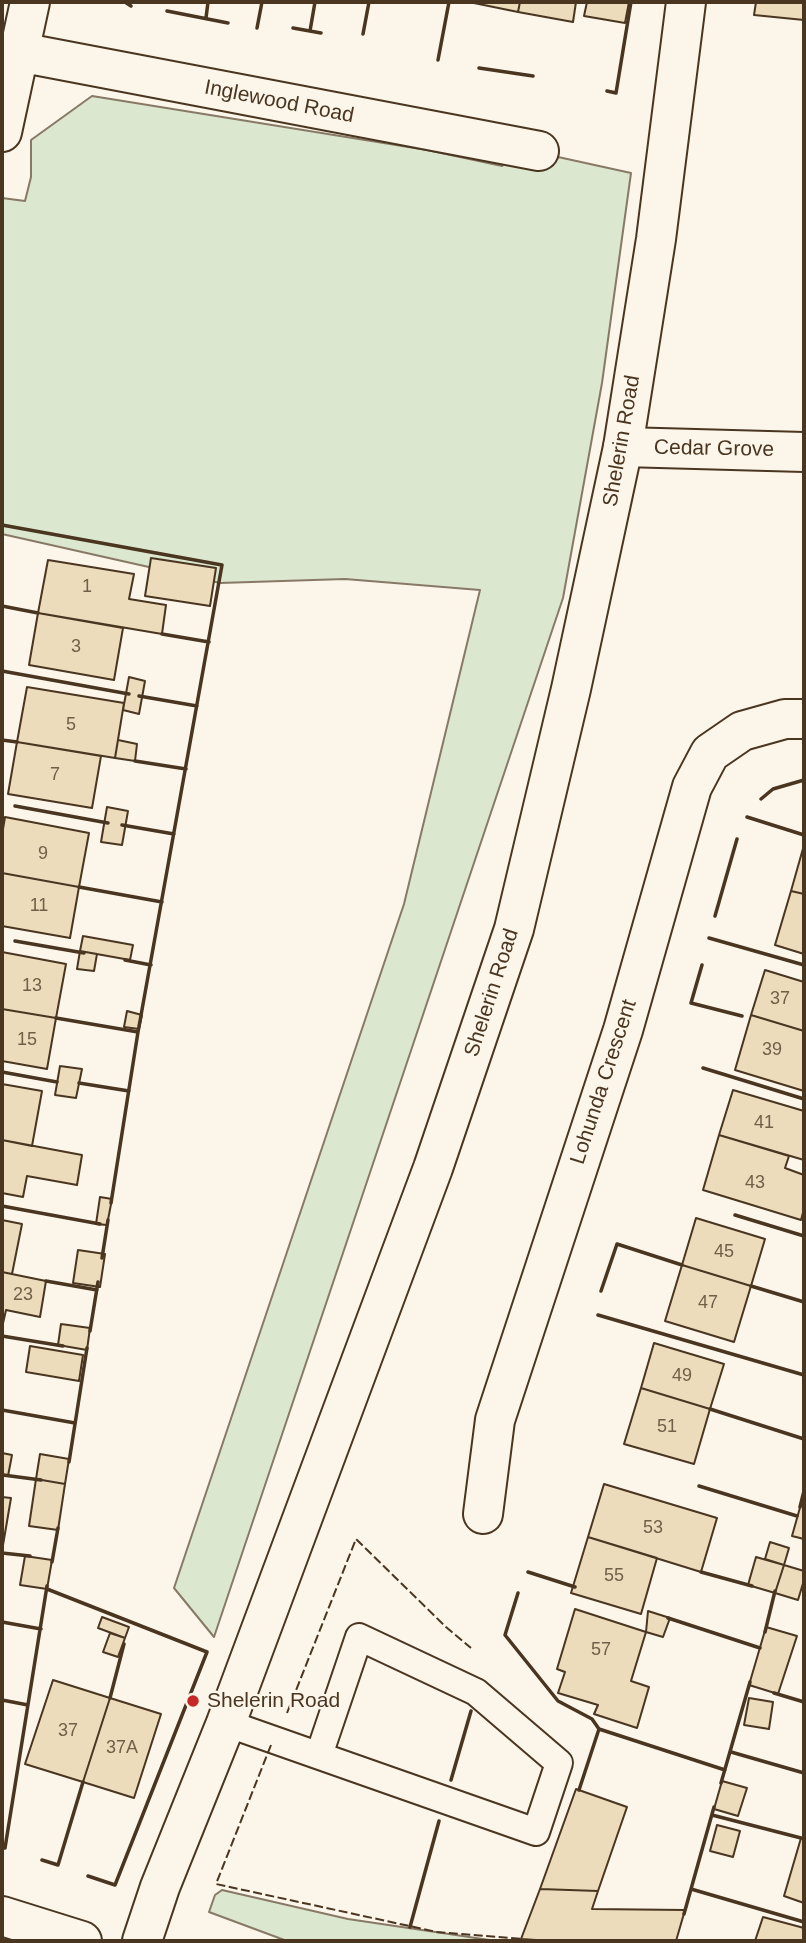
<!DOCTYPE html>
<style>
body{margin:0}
#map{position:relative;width:806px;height:1943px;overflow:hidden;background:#fbf6e9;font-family:Helvetica,sans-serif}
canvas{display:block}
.frame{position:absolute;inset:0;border:4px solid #4a3520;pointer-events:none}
</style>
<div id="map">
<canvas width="806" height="1943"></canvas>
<div class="frame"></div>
</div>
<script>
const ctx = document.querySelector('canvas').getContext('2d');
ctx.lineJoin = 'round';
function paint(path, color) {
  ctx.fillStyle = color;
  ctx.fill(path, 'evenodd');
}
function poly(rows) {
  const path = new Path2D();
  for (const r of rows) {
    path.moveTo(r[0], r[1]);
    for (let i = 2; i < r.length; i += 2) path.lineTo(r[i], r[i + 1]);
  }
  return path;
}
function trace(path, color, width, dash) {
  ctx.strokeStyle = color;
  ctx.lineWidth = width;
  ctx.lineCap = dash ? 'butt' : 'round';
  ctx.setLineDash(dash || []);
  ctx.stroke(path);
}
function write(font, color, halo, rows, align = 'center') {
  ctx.font = font + ' Helvetica,sans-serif';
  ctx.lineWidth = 5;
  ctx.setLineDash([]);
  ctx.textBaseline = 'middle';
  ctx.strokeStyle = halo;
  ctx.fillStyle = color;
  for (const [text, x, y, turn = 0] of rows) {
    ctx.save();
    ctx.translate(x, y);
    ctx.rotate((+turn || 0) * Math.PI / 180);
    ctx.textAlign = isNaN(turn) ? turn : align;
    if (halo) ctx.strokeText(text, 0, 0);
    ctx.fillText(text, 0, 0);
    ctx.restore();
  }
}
const green = poly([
 [92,96,427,150,502,166,514,153,549,155,631,173,602,383,563,598,214,1637,174,1588,404,904,480,590,345,579,220,583,2,534,2,198,25,201,31,177,31,140,92,96],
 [222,1890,348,1919,496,1941,287,1941,209,1912,215,1895,222,1890]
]);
paint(green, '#dce7d0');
trace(green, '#887966', 2);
const building = poly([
 [469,2,520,2,518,12,469,2],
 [520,2,576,2,573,22,518,12,520,2],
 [587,2,629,2,625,23,584,16,587,2],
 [756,2,804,2,804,20,754,15,756,2],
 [151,558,216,568,210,606,145,596,151,558],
 [48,560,134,574,129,599,166,605,162,634,38,613,48,560],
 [38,613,123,628,114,680,29,665,38,613],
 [129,677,145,681,139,714,123,710,129,677],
 [27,687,124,703,115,758,17,742,27,687],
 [118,740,137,744,135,761,115,758,118,740],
 [17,742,101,756,92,808,8,794,17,742],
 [107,807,128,811,122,845,101,842,107,807],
 [5,817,89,833,79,887,2,873,2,835,5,817],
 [804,845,804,894,791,891,804,845],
 [2,873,79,887,70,938,2,926,2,873],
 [791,891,804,894,804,954,775,945,791,891],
 [83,936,133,945,130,960,80,951,83,936],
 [80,951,97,954,94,971,77,969,80,951],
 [2,952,66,964,56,1018,2,1009,2,952],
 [765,970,804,982,804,1031,751,1015,765,970],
 [2,1009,56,1018,47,1069,2,1061,2,1009],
 [127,1011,142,1015,139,1029,124,1027,127,1011],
 [751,1015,804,1031,804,1091,735,1070,751,1015],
 [60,1066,82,1069,76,1098,55,1095,60,1066],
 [2,1084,42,1091,32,1146,2,1140,2,1084],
 [733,1090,804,1111,804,1160,719,1135,733,1090],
 [719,1135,789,1156,785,1168,804,1175,804,1209,801,1220,703,1190,719,1135],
 [2,1140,82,1155,77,1185,27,1176,23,1197,2,1193,2,1140],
 [100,1197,112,1199,107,1225,96,1224,100,1197],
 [696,1218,765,1239,751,1286,682,1265,696,1218],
 [2,1220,22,1224,12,1274,2,1272,2,1220],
 [78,1250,105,1254,100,1287,73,1283,78,1250],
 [682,1265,751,1286,734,1342,665,1321,682,1265],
 [2,1272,46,1281,40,1317,6,1310,2,1328,2,1272],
 [61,1324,90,1328,87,1350,58,1345,61,1324],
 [654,1343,724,1364,710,1409,641,1388,654,1343],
 [30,1346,83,1355,79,1381,26,1372,30,1346],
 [641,1388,710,1409,694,1464,624,1444,641,1388],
 [2,1453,12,1455,8,1476,2,1474,2,1453],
 [40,1454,69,1459,65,1484,36,1479,40,1454],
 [36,1479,65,1484,58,1530,29,1526,36,1479],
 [604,1484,717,1518,701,1572,588,1537,604,1484],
 [2,1497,11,1498,2,1551,2,1497],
 [801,1504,804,1505,804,1539,792,1536,801,1504],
 [588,1537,657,1558,641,1614,571,1593,588,1537],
 [770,1542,789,1548,784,1565,765,1559,770,1542],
 [25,1556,52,1560,47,1589,20,1585,25,1556],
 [756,1557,784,1565,775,1593,748,1585,756,1557],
 [784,1565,804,1571,804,1580,798,1600,775,1593,784,1565],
 [575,1609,646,1632,631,1681,649,1687,637,1728,594,1714,598,1705,558,1693,565,1672,557,1669,575,1609],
 [648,1611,670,1618,663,1637,646,1632,648,1611],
 [102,1617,129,1627,125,1638,98,1628,102,1617],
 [766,1627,797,1636,778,1694,749,1685,766,1627],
 [110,1633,125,1638,118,1657,103,1652,110,1633],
 [53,1680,110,1698,83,1782,25,1764,53,1680],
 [110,1698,161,1714,134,1798,83,1782,110,1698],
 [749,1698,773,1702,769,1729,744,1725,749,1698],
 [722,1781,747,1788,738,1816,714,1809,722,1781],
 [576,1789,627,1807,598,1891,540,1889,576,1789],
 [717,1825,740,1831,733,1857,710,1851,717,1825],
 [801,1838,804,1839,804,1903,784,1896,801,1838],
 [540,1889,598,1891,592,1909,685,1910,676,1941,551,1941,521,1939,540,1889],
 [763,1917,804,1928,804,1941,755,1941,763,1917]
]);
paint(building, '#ecdcbc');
trace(building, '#4a3520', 2);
const lane = poly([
 [226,1723,536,1832,559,1763,476,1692,359,1637,319,1755]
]);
const street = poly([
 [19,52,539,151],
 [2,132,30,2],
 [623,447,804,452],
 [483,1514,495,1420,623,1030,692,787,710,753,742,731,785,719,804,719],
 [2,1916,82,1941]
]);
const secondary = poly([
 [142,1941,160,1887,226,1723,433,1168,514,929,571,689,623,447,656,239,686,2]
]);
trace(lane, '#4a3520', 30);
trace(street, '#4a3520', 42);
trace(secondary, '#4a3520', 42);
trace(lane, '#fbf6e9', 26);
trace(street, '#fbf6e9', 38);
trace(secondary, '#fbf6e9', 38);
trace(poly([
 [287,1713,356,1539,446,1627,471,1648],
 [271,1745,216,1884,437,1932,523,1939]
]), '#4a3520', 2, [9, 3.5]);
trace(poly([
 [125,2,131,6],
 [167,11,228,23],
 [206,18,208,2],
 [257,28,262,2],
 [293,28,321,33],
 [310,31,315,2],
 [363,34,369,2],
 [438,60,449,2],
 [479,68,533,76],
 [607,91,616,93,631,2],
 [2,525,222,565,138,1032,111,1203],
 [2,606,38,613],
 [162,634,209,642],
 [2,671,129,694],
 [139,696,197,706],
 [2,740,17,742],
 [135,761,186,769],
 [761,799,773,789,804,780],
 [15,806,108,823],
 [747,817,804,835],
 [122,825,174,834],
 [79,887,162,902],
 [715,916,737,839],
 [709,938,804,965],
 [15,941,84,953],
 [125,960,151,965],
 [702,965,691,1003,742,1016],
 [56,1018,138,1032],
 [703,1068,804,1099],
 [2,1072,57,1082],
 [79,1083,129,1091],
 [2,1206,100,1224],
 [735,1215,804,1236],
 [102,1258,108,1220],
 [46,1281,97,1290],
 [751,1286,804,1302],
 [601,1291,617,1244,682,1265],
 [598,1315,804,1375],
 [90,1331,98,1282],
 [2,1336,63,1346],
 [710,1409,804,1439],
 [2,1410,75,1423],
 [69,1462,87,1348],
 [3,1475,41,1480],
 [699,1486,797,1516],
 [800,1507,804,1491],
 [2,1553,30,1556],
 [52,1562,58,1528],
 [528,1572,575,1587],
 [701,1572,752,1586],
 [47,1589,207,1652,115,1885,88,1876],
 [518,1593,505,1635,558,1701,592,1719,599,1729,725,1770],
 [668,1618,760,1648],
 [2,1622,41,1629],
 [765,1632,775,1591],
 [774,1693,804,1702],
 [110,1698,124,1644],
 [2,1700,28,1705],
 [731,1752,804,1773],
 [451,1780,471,1711],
 [721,1783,750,1682],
 [579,1790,599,1729],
 [712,1815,801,1838],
 [2,1847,5,1848,47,1586],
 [42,1860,58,1865,83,1782],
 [691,1889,804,1922],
 [684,1914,714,1807],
 [410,1927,439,1821]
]), '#4a3520', 3.5);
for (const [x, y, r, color] of [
 [193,1701,7,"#c62828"]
]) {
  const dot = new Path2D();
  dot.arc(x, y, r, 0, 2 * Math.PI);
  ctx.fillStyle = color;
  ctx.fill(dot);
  trace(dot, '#fbf6e9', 2.5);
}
write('18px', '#725f47', null, [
 ["1",87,587],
 ["3",76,647],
 ["5",71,725],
 ["7",55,775],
 ["9",43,854],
 ["11",39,906],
 ["13",32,986],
 ["37",780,999],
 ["15",27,1040],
 ["39",772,1050],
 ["41",764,1123],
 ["43",755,1183],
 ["45",724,1252],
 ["23",23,1295],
 ["47",708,1303],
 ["49",682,1376],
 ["51",667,1427],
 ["53",653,1528],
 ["55",614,1576],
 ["57",601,1650],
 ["37",68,1731],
 ["37A",122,1748]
]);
write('21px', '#4a3520', '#fbf6e9', [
 ["Inglewood Road",279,102,11],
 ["Shelerin Road",622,441,-80],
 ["Cedar Grove",714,449,1],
 ["Shelerin Road",492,993,-72],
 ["Lohunda Crescent",604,1082,-72]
]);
write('21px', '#4a3520', '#fbf6e9', [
 ["Shelerin Road",207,1701]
], 'left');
</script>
